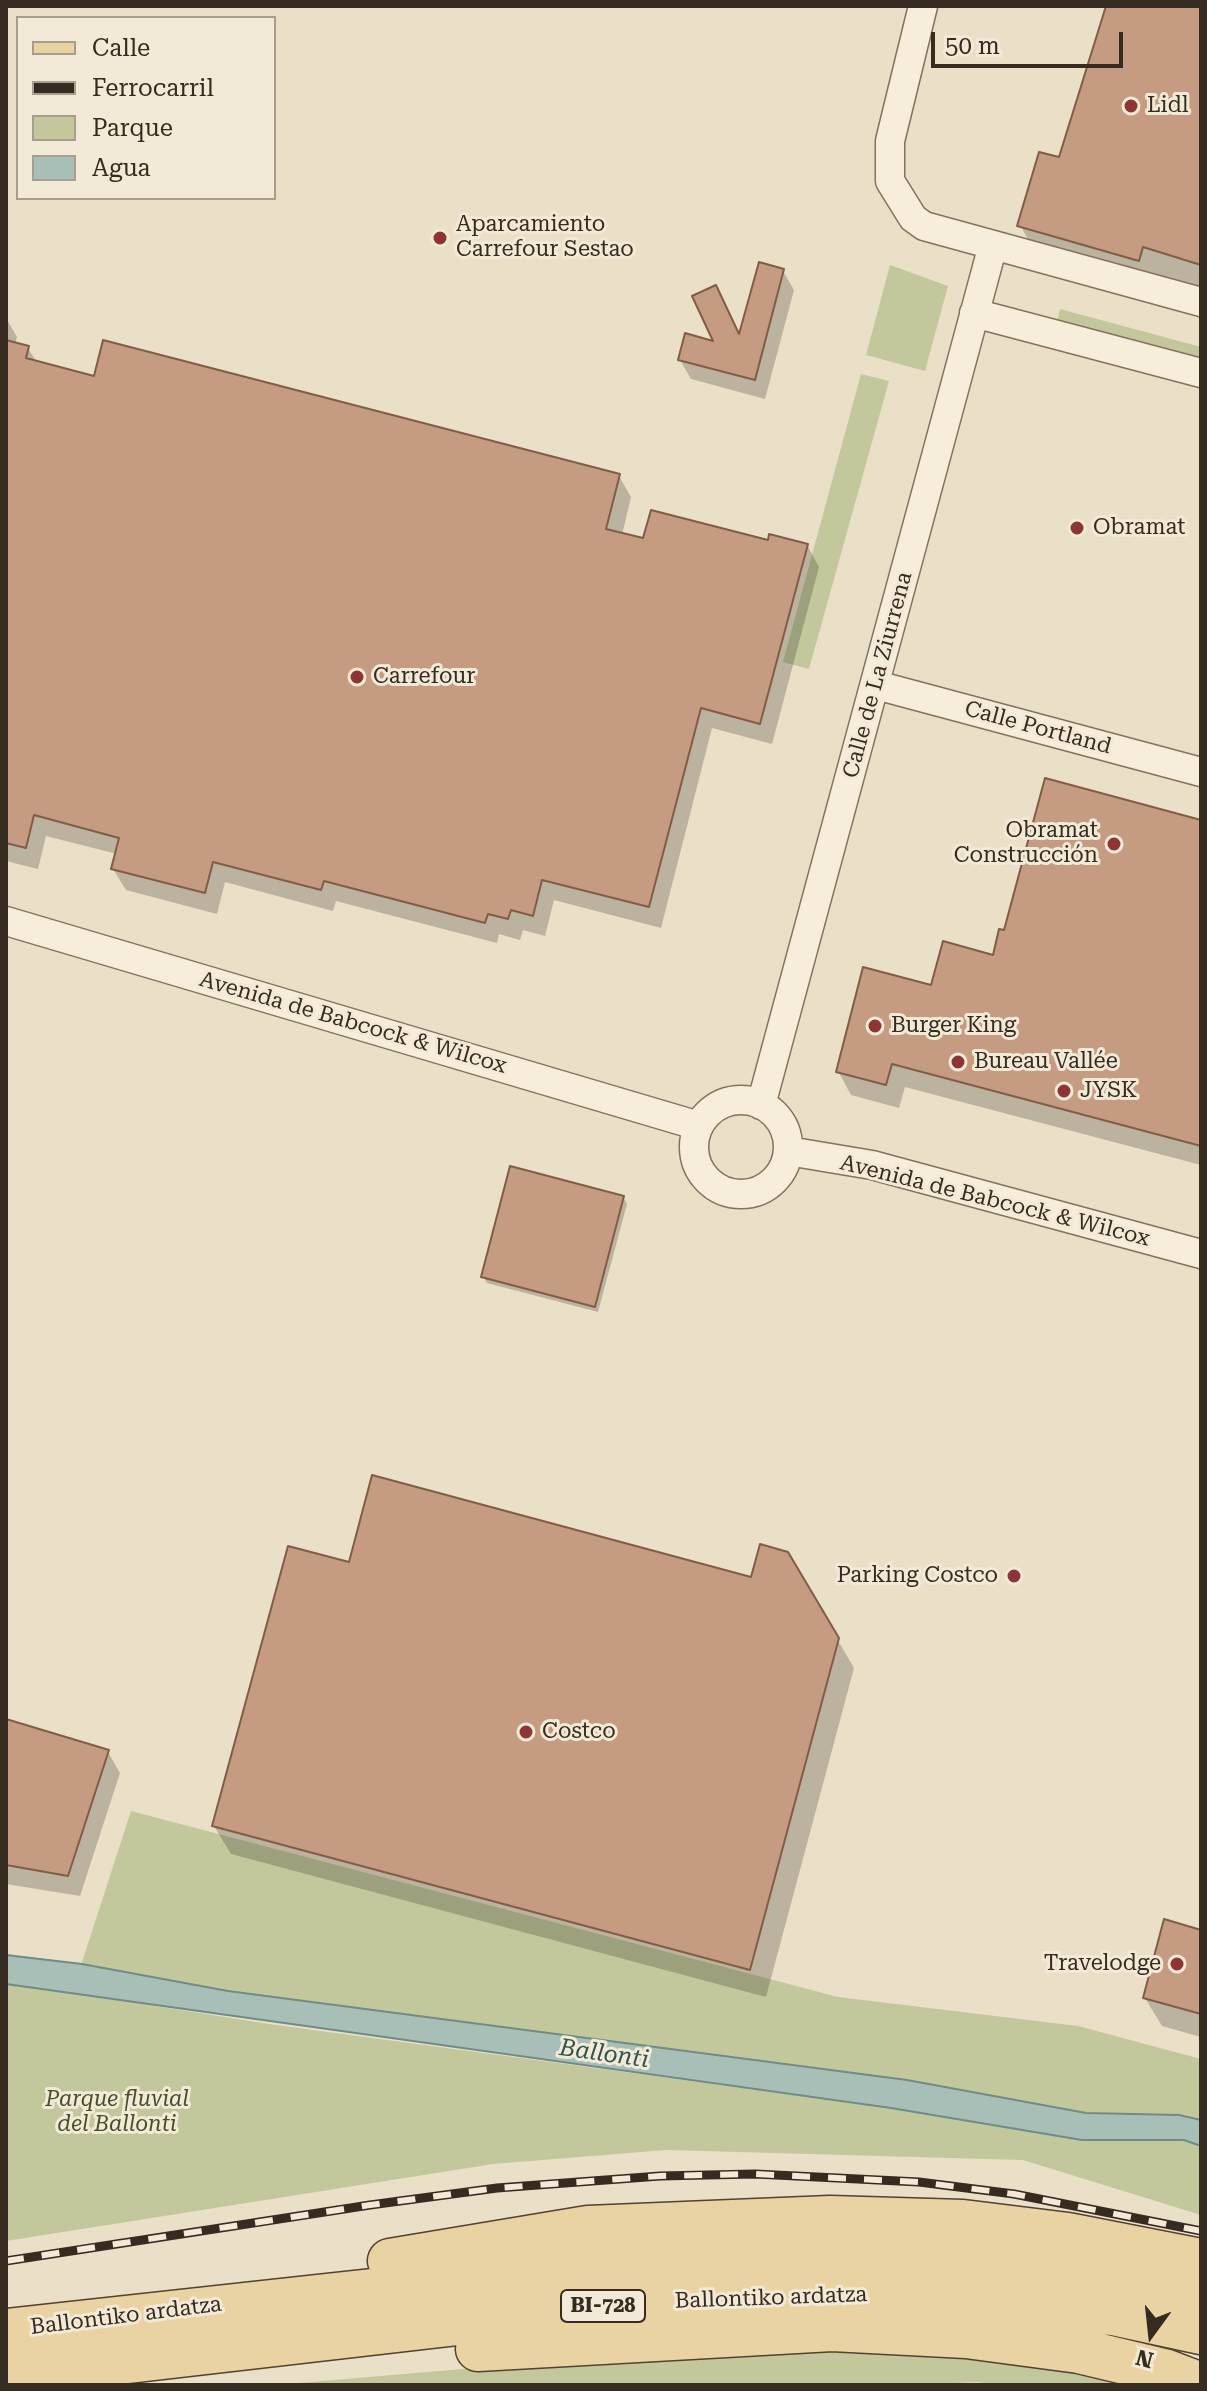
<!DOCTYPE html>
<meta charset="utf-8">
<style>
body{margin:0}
#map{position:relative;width:1207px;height:2391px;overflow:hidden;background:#eadfc7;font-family:"Roboto Serif",serif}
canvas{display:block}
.frame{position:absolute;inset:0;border:8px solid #362b20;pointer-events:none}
.legend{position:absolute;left:16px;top:16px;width:260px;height:184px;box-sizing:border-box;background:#f2ead6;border:2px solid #a79e8d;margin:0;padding:10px 14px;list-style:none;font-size:24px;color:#362b20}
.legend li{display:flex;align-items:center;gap:16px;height:40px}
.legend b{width:40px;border:2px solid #a79e8d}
.north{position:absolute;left:1111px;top:2295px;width:80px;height:80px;-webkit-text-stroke:6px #f2ead6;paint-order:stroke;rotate:195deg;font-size:22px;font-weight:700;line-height:32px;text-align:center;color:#362b20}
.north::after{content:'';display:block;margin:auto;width:28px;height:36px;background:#362b20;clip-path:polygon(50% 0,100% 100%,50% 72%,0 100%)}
.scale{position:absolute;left:931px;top:32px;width:192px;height:36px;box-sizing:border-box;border:4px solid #362b20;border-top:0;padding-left:10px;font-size:24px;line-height:28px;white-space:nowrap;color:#362b20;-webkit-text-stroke:6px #f2ead6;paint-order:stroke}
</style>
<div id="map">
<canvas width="1207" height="2391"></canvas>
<div class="frame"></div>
<ul class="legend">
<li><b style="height:10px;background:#ead3a3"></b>Calle</li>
<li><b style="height:10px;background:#362b20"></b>Ferrocarril</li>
<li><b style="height:22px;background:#c3c89c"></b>Parque</li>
<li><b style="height:22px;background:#a8bfb8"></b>Agua</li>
</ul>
<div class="north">N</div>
<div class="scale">50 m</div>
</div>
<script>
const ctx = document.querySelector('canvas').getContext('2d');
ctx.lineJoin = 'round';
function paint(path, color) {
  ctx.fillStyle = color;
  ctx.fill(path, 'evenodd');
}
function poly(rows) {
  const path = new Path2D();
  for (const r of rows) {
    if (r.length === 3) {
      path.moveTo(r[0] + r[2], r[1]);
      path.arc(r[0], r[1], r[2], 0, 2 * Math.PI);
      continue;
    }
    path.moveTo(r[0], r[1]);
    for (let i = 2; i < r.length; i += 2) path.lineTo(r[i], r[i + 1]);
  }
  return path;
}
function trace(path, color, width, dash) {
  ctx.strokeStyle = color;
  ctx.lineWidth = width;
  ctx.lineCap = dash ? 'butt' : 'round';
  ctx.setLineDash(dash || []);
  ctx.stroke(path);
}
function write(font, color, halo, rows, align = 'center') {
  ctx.font = font + ' "Roboto Serif",serif';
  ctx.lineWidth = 6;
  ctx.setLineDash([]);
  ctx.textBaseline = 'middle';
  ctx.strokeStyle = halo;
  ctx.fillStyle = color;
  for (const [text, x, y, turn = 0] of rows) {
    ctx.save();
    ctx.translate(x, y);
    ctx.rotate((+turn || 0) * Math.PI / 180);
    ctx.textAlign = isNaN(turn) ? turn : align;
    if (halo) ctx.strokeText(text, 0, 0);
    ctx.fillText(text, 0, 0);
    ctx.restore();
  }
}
paint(poly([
 [890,265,948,286,925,371,866,355],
 [1060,309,1201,347,1201,361,1057,322],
 [861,374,889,381,809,669,783,662],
 [131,1811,838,1997,1078,2026,1201,2059,1201,2120,1179,2115,1086,2113,907,2080,228,1991,82,1964,73,1993,269,2024,891,2108,1082,2140,1184,2140,1201,2146,1201,2215,1023,2160,666,2150,493,2164,6,2241,6,1984,72,1993],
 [841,2337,1034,2361,1135,2385,998,2385,977,2382,913,2385,275,2385]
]), '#c3c89c');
const water = poly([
 [6,1955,82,1964,228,1991,907,2080,1086,2113,1179,2115,1201,2120,1201,2146,1184,2140,1082,2140,891,2108,6,1984,6,1955]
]);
paint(water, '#a8bfb8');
trace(water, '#6f8c85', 2);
paint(poly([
 [1108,6,1201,6,1201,287,1159,275,1155,288,1036,254,1020,225,1060,160],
 [783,271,794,290,765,399,691,379,680,360,717,344,726,307,741,337],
 [6,318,17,337,15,344,28,348,37,363,95,378,619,476,631,497,622,535,645,541,807,545,819,567,772,744,712,728,661,928,554,900,545,936,523,930,520,940,499,934,497,943,336,901,333,911,225,882,217,914,126,890,113,869,117,854,46,836,38,869,6,861],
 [1201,822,1201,1165,905,1087,899,1108,851,1095,838,1071,932,987,995,957,1005,932],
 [623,1197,627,1204,598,1312,487,1283,483,1276],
 [787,1553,854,1668,766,1997,231,1854,214,1826,753,1579],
 [6,1721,108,1752,120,1773,80,1896,6,1884],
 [1201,1932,1201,2037,1162,2026,1145,1998]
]), '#0003');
const building = poly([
 [1106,6,1201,6,1201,265,1143,247,1139,261,1017,226,1039,152,1059,157,1106,6],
 [759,262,784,269,755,380,678,360,685,333,713,341,692,296,716,285,739,334,759,262],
 [6,340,29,346,26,358,94,376,103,340,620,474,606,529,643,538,651,510,768,540,769,534,808,544,760,724,701,708,649,907,542,880,533,916,511,910,508,919,488,914,485,923,324,881,321,890,213,862,205,893,111,869,119,838,34,815,26,848,6,843,6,340],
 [1045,778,1201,820,1201,1146,892,1064,886,1085,836,1072,863,967,931,985,943,941,993,955,999,929,1004,930,1045,778],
 [510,1166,624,1196,595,1307,481,1277,510,1166],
 [372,1475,751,1577,760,1544,788,1552,839,1638,750,1970,212,1826,288,1546,349,1562,372,1475],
 [6,1719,109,1750,68,1876,6,1865,6,1719],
 [1164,1919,1201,1930,1201,2014,1143,1998,1164,1919]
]);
paint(building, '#c59c81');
trace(building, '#815d46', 2);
const minor = poly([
 [923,6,890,141,890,181,913,218,924,226,1201,302],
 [974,313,1201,373],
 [876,685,1201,772],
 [6,921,699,1126],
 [741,1147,47],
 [761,1105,993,245],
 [788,1151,872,1165,1201,1254]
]);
const primary = poly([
 [390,2261,588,2228,830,2218,963,2222,1068,2235,1201,2261],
 [6,2331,463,2281,800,2256,941,2258,1110,2278,1201,2296],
 [478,2349,832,2329,966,2336,1079,2351,1167,2372,1201,2385],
 [6,2375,631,2303,803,2295,928,2294,1113,2313,1201,2332]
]);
trace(minor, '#84725e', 31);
trace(primary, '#534132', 47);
trace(minor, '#f6edda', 28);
trace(primary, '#ead3a3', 44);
const rail = poly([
 [6,2261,370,2205,497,2188,660,2176,755,2174,919,2182,1014,2194,1201,2231]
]);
trace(rail, '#362b20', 9);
trace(rail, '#f2ead6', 6, [18]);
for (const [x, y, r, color] of [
 [1131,106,8,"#8e3436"],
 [440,238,8,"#8e3436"],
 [1077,528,8,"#8e3436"],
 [357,677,8,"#8e3436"],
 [1114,844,8,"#8e3436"],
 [875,1026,8,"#8e3436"],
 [958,1062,8,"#8e3436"],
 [1064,1091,8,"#8e3436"],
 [1014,1576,8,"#8e3436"],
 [526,1732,8,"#8e3436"],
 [1177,1964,8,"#8e3436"]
]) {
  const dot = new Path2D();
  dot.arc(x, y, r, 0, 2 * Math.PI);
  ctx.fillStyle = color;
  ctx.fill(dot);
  trace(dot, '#f2ead6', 3);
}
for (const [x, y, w] of [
 [603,2306,84]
]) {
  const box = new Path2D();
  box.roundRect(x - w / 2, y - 16, w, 32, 6);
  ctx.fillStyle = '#f2ead6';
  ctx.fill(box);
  trace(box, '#362b20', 2);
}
write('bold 20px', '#362b20', null, [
 ["BI-728",603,2306]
]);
write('22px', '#362b20', '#f2ead6', [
 ["Lidl",1147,106],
 ["Aparcamiento",456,225],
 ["Carrefour Sestao",456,250],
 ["Obramat",1093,528],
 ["Carrefour",373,677],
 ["Obramat",1098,831,"right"],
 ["Construcción",1098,856,"right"],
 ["Burger King",891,1026],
 ["Bureau Vallée",974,1062],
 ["JYSK",1080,1091],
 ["Parking Costco",998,1576,"right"],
 ["Costco",542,1732],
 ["Travelodge",1161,1964,"right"]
], 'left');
write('22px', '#362b20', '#f2ead6', [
 ["Calle de La Ziurrena",878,675,-75],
 ["Calle Portland",1038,728,15],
 ["Avenida de Babcock & Wilcox",353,1023,16],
 ["Avenida de Babcock & Wilcox",995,1201,14],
 ["Ballontiko ardatza",771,2298,-2],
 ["Ballontiko ardatza",126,2316,-7]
]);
write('italic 22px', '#475129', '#f2ead6', [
 ["Parque fluvial",117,2100],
 ["del Ballonti",117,2125]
]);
write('italic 24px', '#315452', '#f2ead6', [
 ["Ballonti",604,2054,8]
]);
</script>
